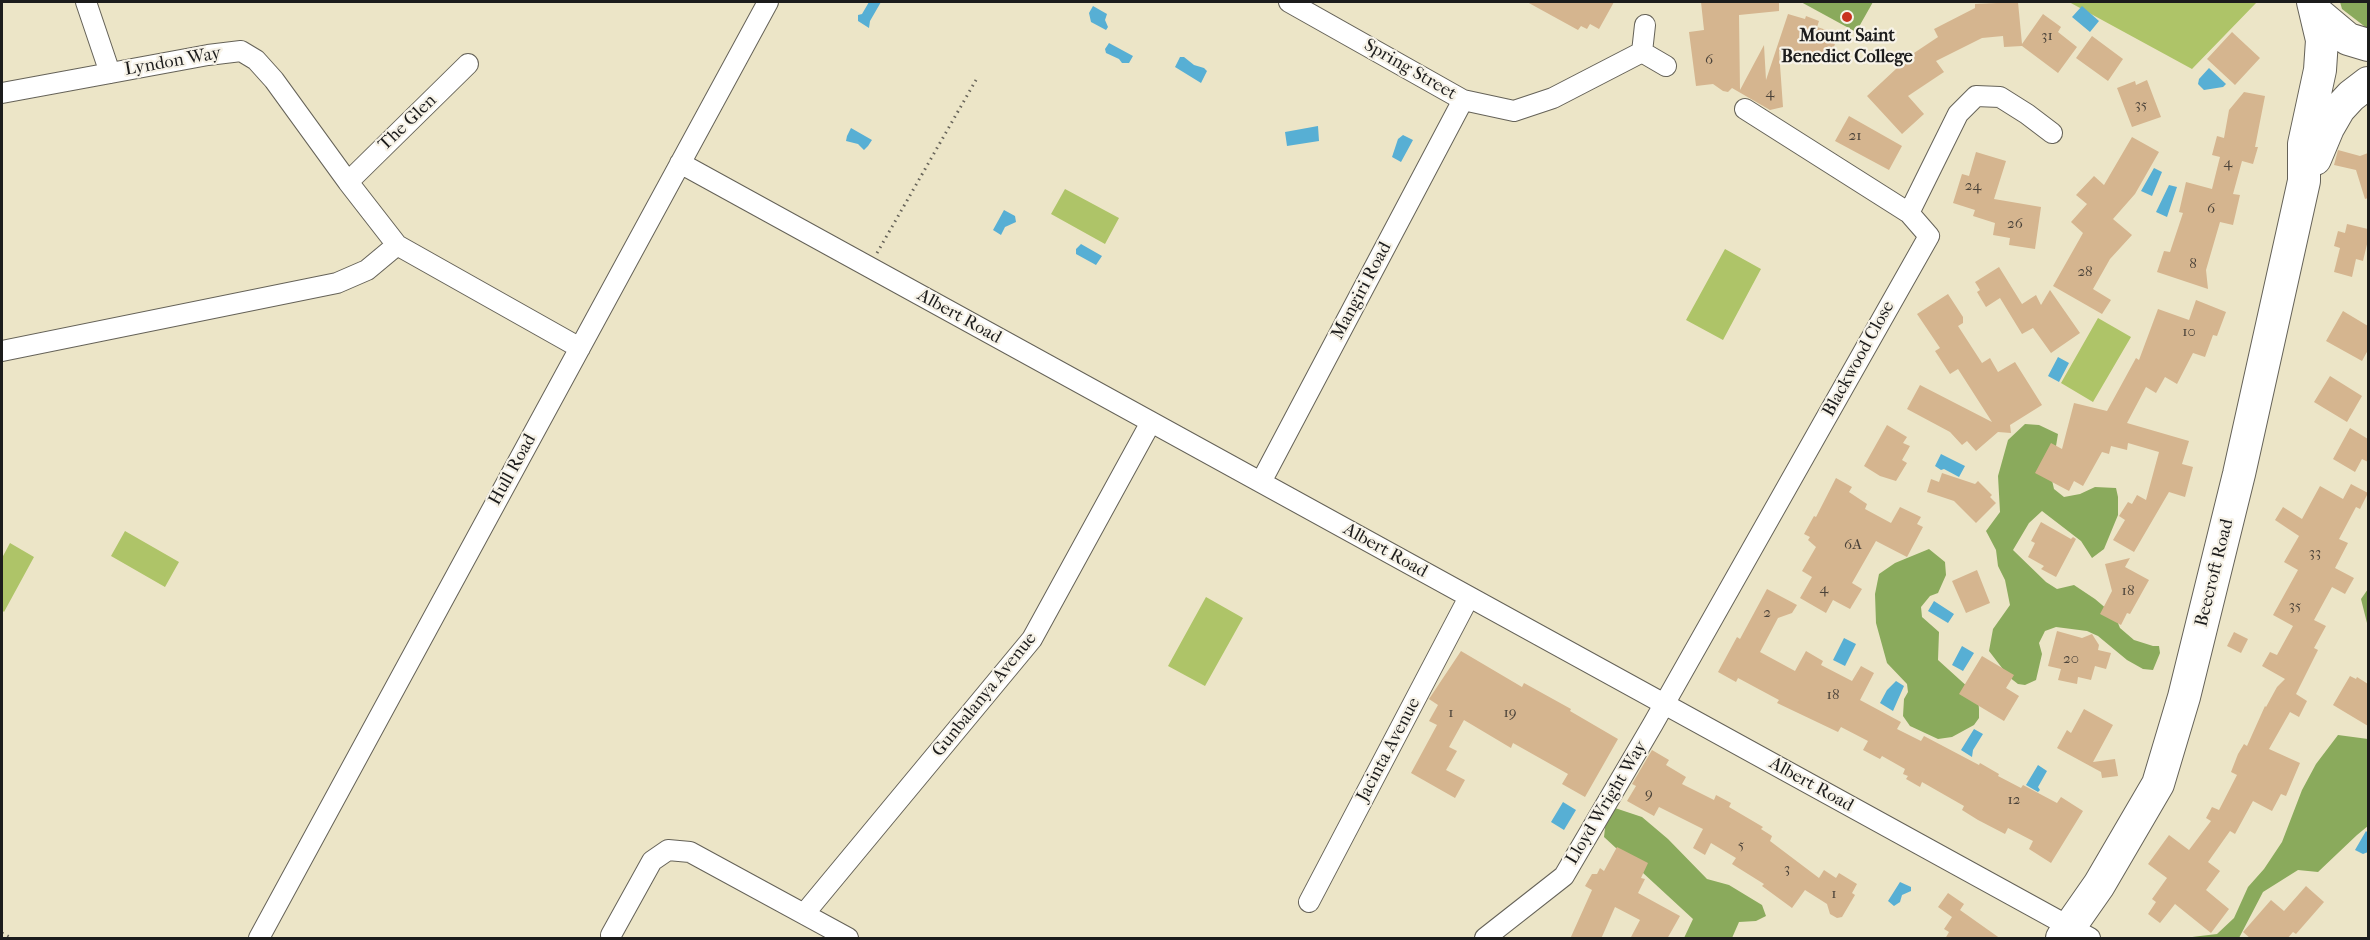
<!DOCTYPE html>
<style>
body{margin:0}
#map{position:relative;width:2370px;height:940px;overflow:hidden;background:#ece5c7;font-family:"IM FELL French Canon",serif}
canvas{display:block}
.frame{position:absolute;inset:0;border:3px solid #1c1c1c;pointer-events:none}
</style>
<div id="map">
<canvas width="2370" height="940"></canvas>
<div class="frame"></div>
</div>
<script>
const ctx = document.querySelector('canvas').getContext('2d');
ctx.lineJoin = 'round';
function paint(path, color) {
  ctx.fillStyle = color;
  ctx.fill(path, 'evenodd');
}
function poly(rows) {
  const path = new Path2D();
  for (const r of rows) {
    path.moveTo(r[0], r[1]);
    for (let i = 2; i < r.length; i += 2) path.lineTo(r[i], r[i + 1]);
  }
  return path;
}
function trace(path, color, width, dash) {
  ctx.strokeStyle = color;
  ctx.lineWidth = width;
  ctx.lineCap = dash ? 'butt' : 'round';
  ctx.setLineDash(dash || []);
  ctx.stroke(path);
}
function write(font, color, halo, rows, align = 'center') {
  ctx.font = font + ' "IM FELL French Canon",serif';
  ctx.lineWidth = 4.5;
  ctx.setLineDash([]);
  ctx.textBaseline = 'middle';
  ctx.strokeStyle = halo;
  ctx.fillStyle = color;
  for (const [text, x, y, turn = 0] of rows) {
    ctx.save();
    ctx.translate(x, y);
    ctx.rotate((+turn || 0) * Math.PI / 180);
    ctx.textAlign = isNaN(turn) ? turn : align;
    if (halo) ctx.strokeText(text, 0, 0);
    ctx.fillText(text, 0, 0);
    ctx.restore();
  }
}
paint(poly([
 [2069,2,2257,2,2192,69],
 [1065,189,1119,218,1105,244,1051,214],
 [1725,249,1761,269,1723,340,1686,320],
 [2098,318,2131,337,2093,402,2061,383],
 [125,531,179,562,165,587,111,556],
 [10,543,34,557,4,612,2,610,2,558],
 [1206,597,1243,618,1205,686,1168,666]
]), '#aec468');
paint(poly([
 [1801,2,1873,2,1856,32],
 [2340,2,2368,2,2368,29,2342,9],
 [2025,424,2039,425,2058,434,2051,476,2054,489,2064,497,2080,494,2095,487,2116,488,2118,497,2118,515,2104,549,2092,558,2081,541,2042,511,2029,523,2013,550,2046,582,2057,589,2074,585,2095,599,2115,616,2120,628,2134,640,2153,646,2159,646,2160,653,2153,670,2143,669,2127,660,2098,636,2087,631,2056,627,2045,631,2039,643,2042,654,2036,680,2025,685,2018,684,2009,677,1989,651,1993,629,2010,605,2005,580,1998,566,1996,550,1986,531,2000,512,1998,476,2008,440],
 [1929,549,1945,562,1946,575,1938,593,1930,596,1921,607,1922,617,1939,632,1938,660,1970,689,1978,699,1979,709,1979,718,1974,725,1952,737,1938,739,1910,726,1903,716,1904,699,1908,692,1907,684,1887,663,1876,623,1875,594,1879,574,1895,563],
 [2368,589,2368,622,2367,623,2361,599],
 [2338,735,2368,739,2368,826,2357,835,2318,872,2298,870,2263,892,2239,938,2184,938,2217,934,2234,918,2248,887,2264,869,2282,842,2302,790,2316,764],
 [1615,808,1642,817,1668,839,1707,879,1729,885,1762,905,1766,916,1756,921,1739,922,1732,938,1684,938,1693,919,1604,837,1606,819]
]), '#8aaa5c');
paint(poly([
 [869,2,881,2,870,21,869,28,858,21,858,15,862,14],
 [1093,6,1107,14,1105,20,1108,27,1106,30,1091,22,1089,13],
 [2082,6,2099,21,2090,32,2072,17],
 [1109,43,1133,56,1129,63,1122,63,1119,59,1106,53,1105,49],
 [1180,57,1184,57,1194,65,1204,68,1207,71,1201,83,1175,67],
 [2209,68,2226,84,2223,87,2204,90,2198,84,2199,79],
 [1318,126,1319,141,1287,146,1285,132],
 [851,128,872,140,868,146,864,150,858,144,846,141,847,136],
 [1403,135,1413,140,1401,162,1392,157,1398,139],
 [2154,168,2162,172,2152,196,2141,191],
 [2169,185,2177,187,2167,217,2156,212],
 [1004,210,1015,216,1016,222,1005,227,1001,235,993,230],
 [1081,244,1102,256,1096,265,1076,254,1076,249],
 [2058,357,2069,363,2059,382,2048,376],
 [1941,454,1965,466,1959,477,1944,469,1941,470,1935,466],
 [1934,601,1954,614,1948,623,1928,611],
 [1844,638,1856,644,1845,666,1833,660],
 [1962,646,1974,653,1963,671,1952,665],
 [1896,681,1904,686,1893,711,1880,703,1887,690],
 [1974,729,1983,734,1973,750,1972,757,1961,750],
 [2038,765,2047,771,2038,787,2040,790,2038,792,2026,785],
 [1563,802,1576,810,1564,830,1551,822],
 [2366,831,2368,833,2368,852,2363,854,2355,850],
 [1900,882,1911,887,1911,891,1902,895,1900,902,1894,906,1888,901]
]), '#57afd4');
paint(poly([
 [1527,2,1614,2,1599,29,1590,24,1587,29,1581,26,1578,30],
 [1701,2,1779,2,1779,11,1739,15,1740,90,1764,45,1766,80,1788,14,1805,19,1806,16,1819,21,1817,27,1833,32,1831,39,1836,41,1830,58,1828,57,1826,63,1813,59,1812,63,1779,51,1783,107,1770,110,1732,88,1728,92,1723,91,1713,84,1696,86,1689,32,1704,30],
 [2018,2,2022,44,2043,14,2061,27,2058,32,2077,47,2058,73,2022,46,2004,47,2003,36,1982,38,1936,61,1944,72,1908,96,1924,114,1902,134,1867,96,1897,68,1896,65,1938,37,1934,29,1975,8,1975,4],
 [2232,32,2260,58,2235,85,2207,59],
 [2092,36,2123,59,2108,81,2076,58],
 [2147,80,2161,117,2132,127,2117,88,2135,81,2136,85],
 [2244,92,2265,96,2255,147,2258,147,2253,164,2242,161,2233,194,2240,195,2233,225,2220,222,2206,270,2208,289,2157,272,2164,251,2170,252,2183,213,2179,212,2186,182,2212,189,2220,157,2212,155,2217,136,2224,138,2229,110],
 [1849,116,1902,146,1889,170,1835,141],
 [2132,137,2159,152,2135,194,2113,219,2132,235,2110,259,2093,289,2111,300,2102,314,2053,286,2083,233,2071,222,2087,204,2076,195,2094,176,2104,185],
 [2338,150,2360,156,2368,153,2368,198,2365,199,2356,170,2334,165],
 [1976,152,2006,161,1994,199,2041,207,2035,249,2009,245,2010,238,1993,235,1995,223,1973,216,1975,210,1953,203,1962,174,1969,176],
 [2347,224,2368,229,2368,240,2363,261,2356,259,2352,277,2334,272,2340,248,2334,246,2338,231,2345,233],
 [1999,267,2022,304,2036,295,2041,305,2050,290,2080,333,2051,353,2033,328,2022,334,2000,298,1986,307,1977,292,1980,290,1975,282],
 [1948,294,1963,317,1963,323,1958,326,1982,363,1990,358,1998,372,2015,362,2042,405,2010,425,2011,433,1998,432,1976,451,1967,441,1962,445,1950,432,1907,409,1920,385,1992,422,1958,369,1950,374,1935,351,1940,348,1917,314],
 [2196,300,2226,312,2217,336,2213,335,2205,357,2193,353,2177,384,2165,377,2156,393,2146,387,2127,423,2189,441,2182,464,2193,467,2185,497,2169,492,2134,552,2113,540,2125,520,2119,516,2128,502,2132,504,2137,495,2146,500,2159,452,2128,443,2127,450,2111,446,2109,454,2102,452,2083,486,2074,481,2069,491,2035,473,2051,443,2062,449,2074,403,2107,411,2136,358,2139,360,2158,309,2189,320],
 [2343,311,2368,326,2368,350,2362,361,2326,341],
 [2330,376,2362,396,2347,422,2314,402],
 [1887,425,1907,437,1903,443,1910,446,1902,460,1907,463,1896,481,1880,476,1864,466],
 [2350,428,2368,439,2368,462,2362,459,2355,472,2333,459],
 [1942,473,1975,484,1978,481,1992,495,1990,497,1996,503,1976,523,1954,501,1927,492,1931,479,1939,482],
 [1836,478,1852,487,1849,492,1867,504,1865,509,1891,523,1900,507,1921,517,1917,524,1923,527,1907,557,1876,541,1852,583,1862,589,1850,609,1833,600,1826,613,1800,598,1812,577,1802,571,1816,547,1808,540,1810,537,1804,534,1814,516,1816,517],
 [2351,484,2368,493,2360,509,2356,507,2339,539,2348,543,2335,568,2354,578,2345,594,2332,587,2314,620,2326,626,2314,648,2318,650,2296,694,2307,701,2299,717,2290,712,2269,749,2300,763,2286,796,2281,794,2272,811,2253,801,2235,834,2230,831,2208,862,2220,871,2206,890,2229,909,2211,933,2175,904,2160,923,2148,914,2156,902,2152,899,2167,878,2148,864,2169,835,2189,850,2211,821,2206,818,2212,807,2219,810,2237,775,2231,772,2238,754,2244,744,2247,746,2265,706,2266,707,2277,687,2285,679,2262,666,2270,652,2277,655,2293,626,2273,615,2298,570,2284,562,2299,536,2275,520,2283,507,2302,519,2320,486,2343,499],
 [2041,522,2071,539,2073,537,2076,539,2056,577,2041,569,2044,566,2028,557,2035,543,2031,541],
 [2130,558,2125,567,2149,580,2130,614,2127,613,2121,625,2100,614,2112,591,2105,564],
 [1977,570,1990,603,1966,613,1952,581],
 [1767,589,1797,605,1792,613,1778,618,1760,652,1795,671,1806,651,1823,661,1821,665,1852,681,1861,666,1874,673,1860,700,1901,722,1897,729,1921,741,1924,736,1979,765,1980,763,1999,774,1998,776,2021,788,2023,785,2057,803,2061,797,2083,811,2051,863,2029,849,2033,841,2008,828,2005,834,1978,820,1962,810,1964,806,1922,782,1920,787,1906,779,1908,776,1903,774,1905,769,1882,756,1880,759,1863,750,1868,741,1841,727,1838,732,1777,703,1779,700,1738,678,1736,682,1718,672,1737,637,1740,639],
 [2057,631,2082,638,2092,634,2099,645,2098,650,2111,653,2106,669,2095,666,2091,680,2078,677,2077,684,2058,680,2061,669,2048,666],
 [2234,632,2248,639,2241,653,2227,646],
 [1461,651,1522,687,1524,683,1571,709,1570,711,1618,739,1585,797,1562,784,1568,774,1513,743,1511,748,1464,720,1449,747,1457,751,1446,770,1465,780,1455,798,1411,773,1437,725,1429,721,1438,705,1429,699],
 [1982,656,2014,675,2006,688,2019,696,2004,721,1959,694],
 [2350,676,2356,679,2357,677,2368,684,2368,726,2333,705],
 [2084,709,2113,725,2093,762,2115,759,2118,776,2102,778,2101,772,2057,748,2067,730,2071,733],
 [1652,750,1669,760,1666,765,1686,777,1682,784,1714,800,1716,795,1731,803,1729,807,1763,827,1761,829,1772,836,1770,841,1819,878,1824,870,1836,878,1839,873,1857,884,1852,893,1855,895,1842,917,1837,918,1830,914,1827,904,1805,890,1792,908,1762,886,1764,884,1732,864,1736,858,1711,843,1705,855,1693,848,1703,829,1659,807,1654,816,1627,801,1636,786,1632,784],
 [1617,847,1648,863,1641,878,1645,879,1638,893,1680,916,1667,939,1630,939,1640,920,1615,907,1601,939,1570,939,1592,890,1585,886,1592,874,1597,874,1600,868,1604,871],
 [2306,886,2324,902,2296,934,2293,932,2287,939,2251,939,2243,932,2271,900,2284,911],
 [1948,893,1964,904,1960,910,2001,939,1945,939,1949,932,1944,929,1952,917,1938,907]
]), '#d5b58f');
const street = poly([
 [86,2,110,73],
 [1289,2,1463,100,1514,111,1553,98,1642,52,1666,66],
 [1642,52,1645,25],
 [2,93,208,55,241,51,256,60,274,80,348,182,397,245,580,348],
 [1745,109,1909,213],
 [680,163,2090,938],
 [348,182,468,64],
 [2,351,337,283,367,270,397,245],
 [1261,482,1463,100],
 [1309,902,1469,597],
 [804,914,1032,639,1151,422],
 [611,935,652,861,668,850,690,852,848,938],
 [259,938,768,2],
 [1485,938,1564,876,1653,724,1929,236,1909,213,1958,114,1976,96,2000,97,2027,114,2052,133]
]);
const primary = poly([
 [2317,13,2348,39,2368,45],
 [2315,159,2328,128,2339,109,2351,96,2368,83],
 [2062,938,2099,885,2158,784,2184,697,2239,474,2304,181,2304,144,2320,70,2322,40,2313,2]
]);
trace(street, '#656258', 22);
trace(primary, '#656258', 34);
trace(poly([
 [877,253,976,80],
 [2,933,11,938]
]), '#656258', 3, [1.5, 4.5]);
trace(street, '#fff', 20);
trace(primary, '#fff', 32);
for (const [x, y, r, color] of [
 [1847,17,6,"#c8321e"]
]) {
  const dot = new Path2D();
  dot.arc(x, y, r, 0, 2 * Math.PI);
  ctx.fillStyle = color;
  ctx.fill(dot);
  trace(dot, '#f7f3e8', 2);
}
write('15px', '#4a4239', null, [
 ["31",2047,36],
 ["6",1709,60],
 ["4",1770,93],
 ["35",2141,105],
 ["21",1855,136],
 ["4",2228,163],
 ["24",1973,186],
 ["6",2211,209],
 ["26",2015,224],
 ["8",2193,264],
 ["28",2085,272],
 ["10",2189,332],
 ["6A",1853,545],
 ["33",2315,553],
 ["4",1824,589],
 ["18",2128,591],
 ["35",2295,606],
 ["2",1767,613],
 ["20",2071,659],
 ["18",1833,695],
 ["1",1451,713],
 ["19",1510,713],
 ["9",1649,794],
 ["12",2014,800],
 ["5",1741,845],
 ["3",1787,869],
 ["1",1834,894]
]);
write('bold 18px', '#1c1c1c', '#f7f3e8', [
 ["Mount Saint",1847,37],
 ["Benedict College",1847,58]
]);
write('18px', '#1c1c1c', '#f7f3e8', [
 ["Lyndon Way",173,62,-10],
 ["Spring Street",1410,70,30],
 ["The Glen",408,123,-44],
 ["Mangiri Road",1362,291,-62],
 ["Albert Road",959,317,29],
 ["Blackwood Close",1859,359,-61],
 ["Hull Road",513,470,-61],
 ["Albert Road",1385,551,29],
 ["Beecroft Road",2215,573,-76],
 ["Gunbalanya Avenue",985,695,-51],
 ["Jacinta Avenue",1389,750,-62],
 ["Albert Road",1811,785,29],
 ["Lloyd Wright Way",1607,803,-59]
]);
</script>
